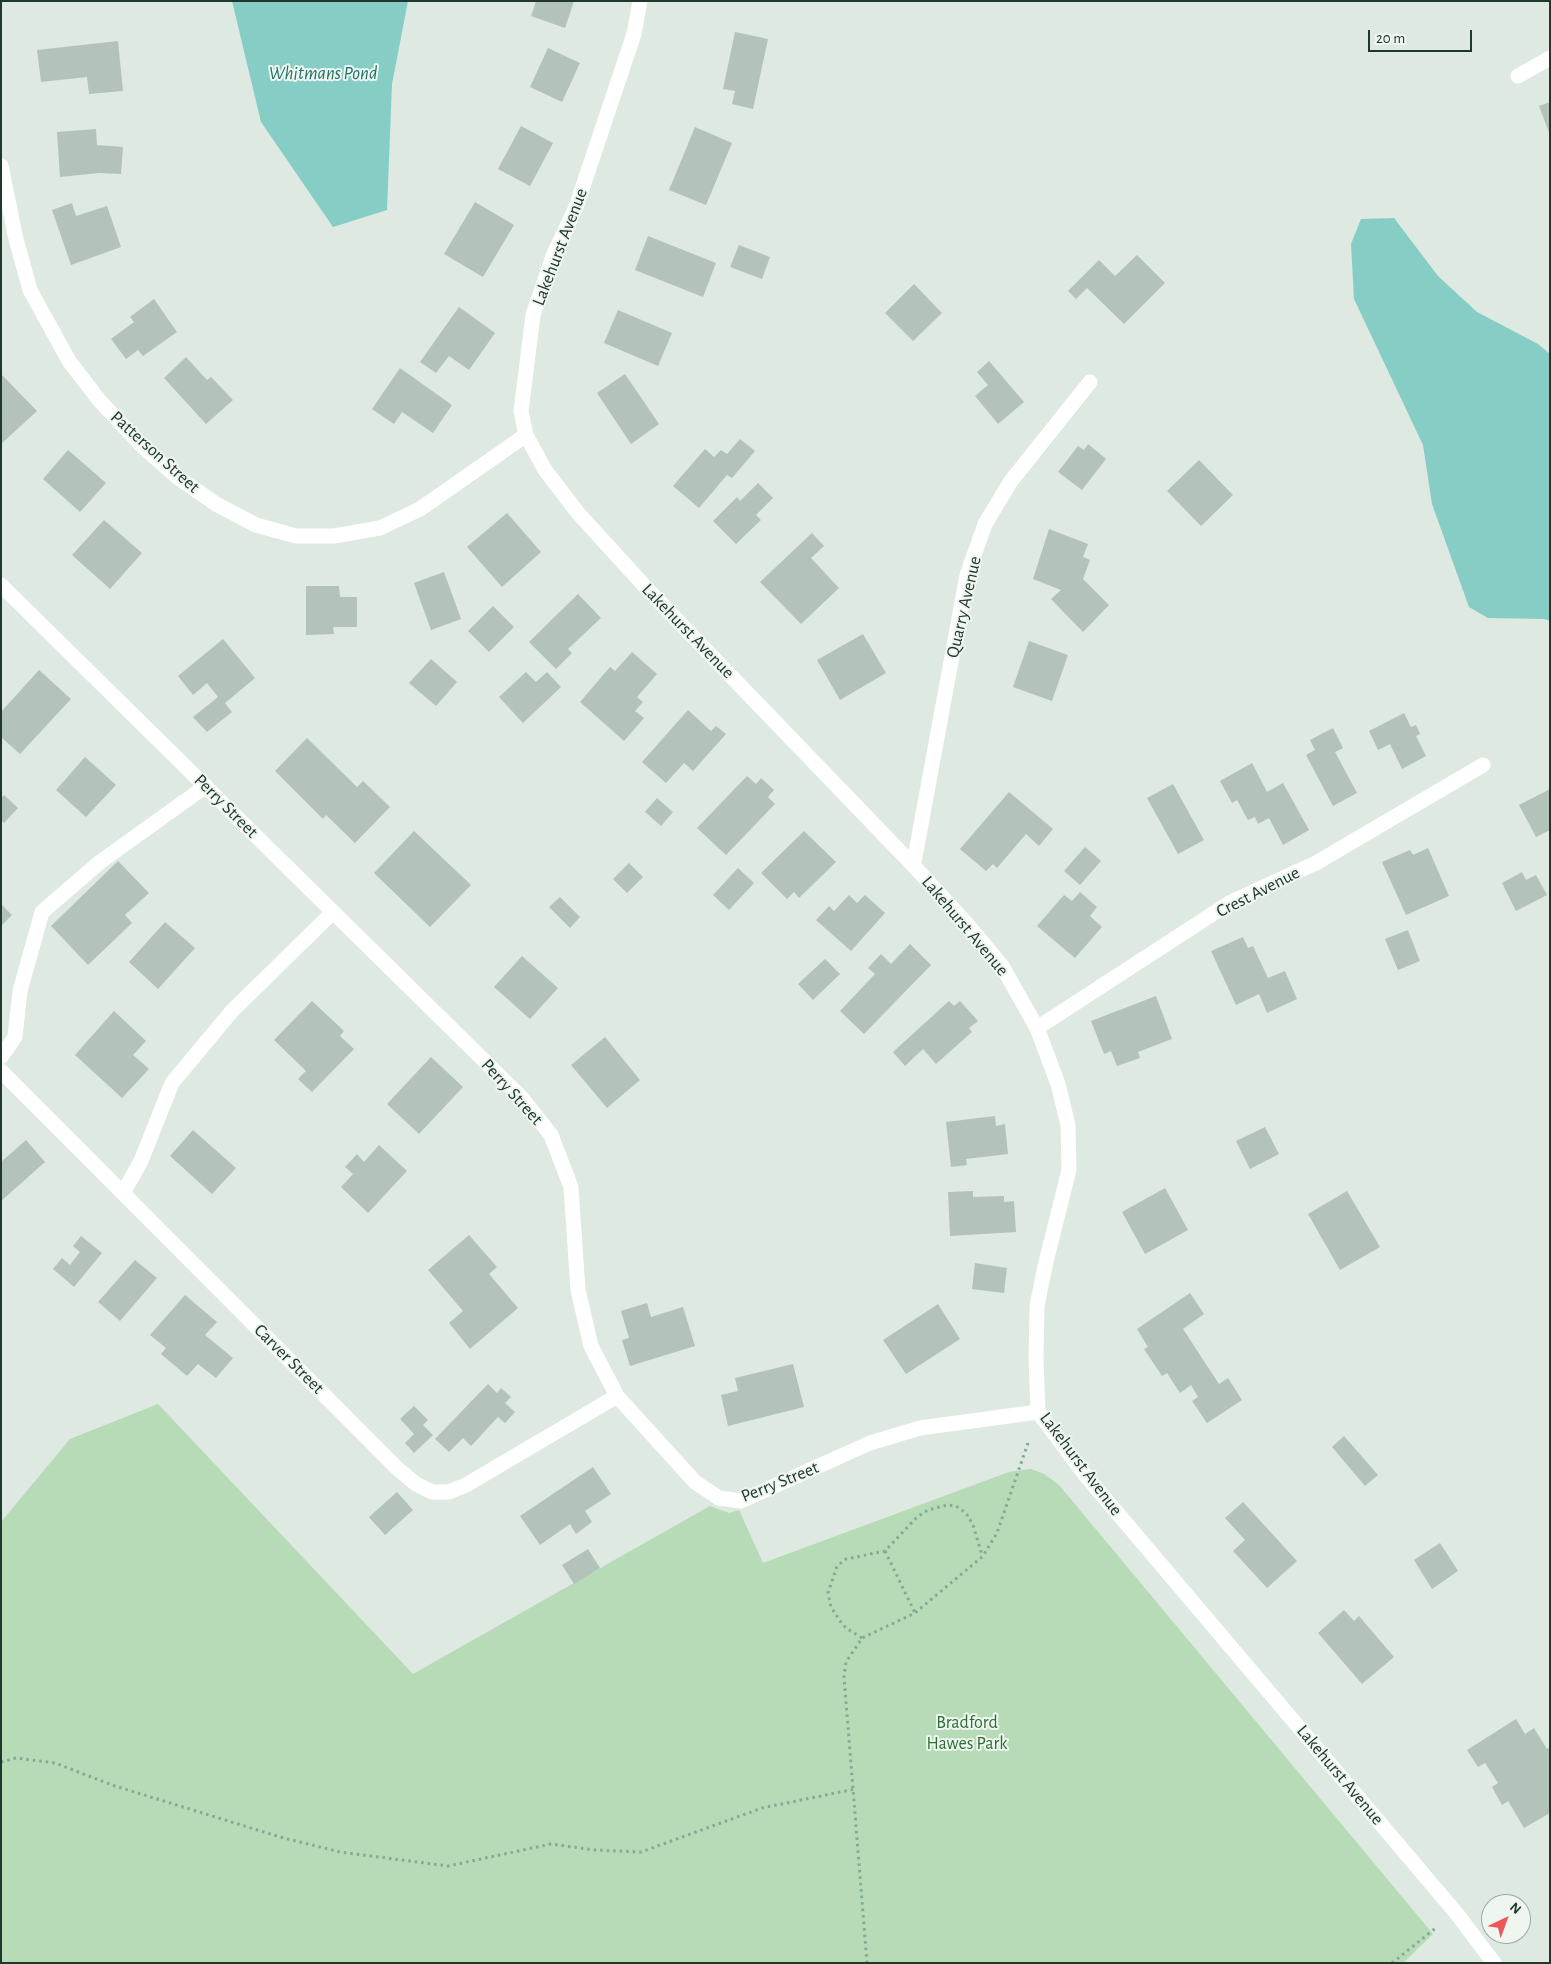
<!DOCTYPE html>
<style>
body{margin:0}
#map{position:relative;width:1551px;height:1964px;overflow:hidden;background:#dee9e1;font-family:"Alegreya Sans",sans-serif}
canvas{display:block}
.frame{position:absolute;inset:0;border:2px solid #20382b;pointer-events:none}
.north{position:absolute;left:1481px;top:1894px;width:50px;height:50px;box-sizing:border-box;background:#eef6ef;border:1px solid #9caaa1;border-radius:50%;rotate:42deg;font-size:14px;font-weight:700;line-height:20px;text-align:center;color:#20382b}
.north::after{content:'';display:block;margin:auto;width:18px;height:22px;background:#ed575a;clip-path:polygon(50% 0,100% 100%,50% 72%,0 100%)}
.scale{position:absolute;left:1368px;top:30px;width:104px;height:22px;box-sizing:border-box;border:2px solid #20382b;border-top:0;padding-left:6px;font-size:15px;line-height:18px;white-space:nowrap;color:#20382b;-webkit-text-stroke:4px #eef6ef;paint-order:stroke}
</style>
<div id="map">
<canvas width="1551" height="1964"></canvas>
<div class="frame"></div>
<div class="north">N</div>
<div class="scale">20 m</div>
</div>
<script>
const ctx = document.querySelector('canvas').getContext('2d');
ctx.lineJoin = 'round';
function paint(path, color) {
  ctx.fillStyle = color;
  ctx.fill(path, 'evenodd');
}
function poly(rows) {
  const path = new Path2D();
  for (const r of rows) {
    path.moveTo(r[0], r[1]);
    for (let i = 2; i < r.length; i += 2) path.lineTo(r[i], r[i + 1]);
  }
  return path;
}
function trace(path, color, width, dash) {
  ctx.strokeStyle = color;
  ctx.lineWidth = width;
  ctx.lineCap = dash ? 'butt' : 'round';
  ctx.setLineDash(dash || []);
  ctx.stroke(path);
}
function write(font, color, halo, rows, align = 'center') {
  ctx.font = font + ' "Alegreya Sans",sans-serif';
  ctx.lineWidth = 4;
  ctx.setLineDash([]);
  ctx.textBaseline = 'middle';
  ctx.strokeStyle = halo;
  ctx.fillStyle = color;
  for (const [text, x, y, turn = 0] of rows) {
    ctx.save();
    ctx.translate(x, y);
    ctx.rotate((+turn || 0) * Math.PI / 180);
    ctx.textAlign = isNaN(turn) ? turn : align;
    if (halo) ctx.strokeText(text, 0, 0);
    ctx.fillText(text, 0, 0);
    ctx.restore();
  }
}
paint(poly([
 [158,1404,413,1674,710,1506,729,1513,739,1510,763,1563,1009,1472,1031,1469,1044,1474,1059,1485,1433,1934,1403,1963,1,1963,1,1522,70,1439]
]), '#b7dab7');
paint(poly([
 [232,1,408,1,392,84,387,210,333,227,261,122],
 [1394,218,1438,276,1477,312,1538,344,1550,354,1550,621,1544,619,1488,618,1469,607,1432,504,1423,445,1354,299,1351,244,1361,219]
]), '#86cdc5');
paint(poly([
 [536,1,574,1,565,28,531,16],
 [735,32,768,39,753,109,732,104,735,91,723,89],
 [118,41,123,91,89,94,87,77,41,82,37,50],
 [548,48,580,63,562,102,530,87],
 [1550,102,1550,135,1539,106],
 [521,126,553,143,530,186,498,169],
 [695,127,732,143,706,205,669,190],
 [96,129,97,145,123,147,121,174,99,173,60,177,57,132],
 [475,202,514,225,483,277,444,254],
 [72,203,76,216,107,206,121,247,71,265,52,210],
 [648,236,716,263,703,297,635,270],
 [739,245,770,257,762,279,730,267],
 [1137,255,1165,283,1124,324,1087,288,1076,299,1068,291,1099,260,1115,276],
 [914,284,942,313,913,341,885,313],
 [154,299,177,332,143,356,138,350,126,359,111,339,134,322,130,317],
 [459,307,495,333,469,370,449,356,436,373,420,362],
 [618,310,672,333,658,366,604,343],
 [186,357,207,380,211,377,233,400,206,424,164,378],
 [989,361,1024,402,998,424,975,396,988,385,977,372],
 [400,368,452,405,433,433,402,412,394,424,372,409],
 [1,374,37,411,1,444],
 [625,374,659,424,631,444,597,393],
 [740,439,755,451,732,478,727,475,699,508,673,486,705,449,714,457,721,450,727,454],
 [1088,444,1106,459,1082,490,1058,472,1078,446,1084,450],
 [68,450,106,483,80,512,43,479],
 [1199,460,1233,495,1201,526,1167,491],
 [758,483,773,498,756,515,761,520,736,544,713,521,737,497,740,501],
 [507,513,541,552,502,587,467,547],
 [104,520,142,553,110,589,72,555],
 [1049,529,1088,544,1083,557,1090,560,1083,579,1109,605,1083,632,1051,599,1061,590,1033,579],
 [812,533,824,546,811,558,839,588,801,624,760,582],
 [444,572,461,619,431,630,414,583],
 [306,586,339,586,340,597,357,597,357,627,333,627,334,634,306,635],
 [578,594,601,618,568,649,572,653,556,669,529,642],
 [493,606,514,627,489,652,468,631],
 [863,634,886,673,840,700,817,660],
 [223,639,255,678,225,703,232,712,207,732,193,717,218,697,207,683,193,695,178,676],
 [1029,641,1068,655,1052,701,1013,687],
 [632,652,657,674,637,697,643,702,635,711,644,718,624,741,580,702,610,667,615,671],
 [431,659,457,682,436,706,409,683],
 [39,670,71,699,20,754,1,737,1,712],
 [526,672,536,682,547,672,561,687,523,723,499,697],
 [688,710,711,731,716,726,726,734,693,771,684,763,666,783,642,762],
 [1404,713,1411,727,1416,725,1420,734,1416,736,1426,756,1402,769,1390,744,1378,750,1369,731],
 [1333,728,1343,748,1335,752,1357,793,1333,806,1306,755,1315,750,1310,740],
 [307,738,357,787,363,781,390,807,355,843,326,815,323,819,275,771],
 [85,757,116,785,86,817,56,790],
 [1252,763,1267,792,1283,783,1309,830,1283,845,1269,818,1258,824,1255,817,1248,820,1237,800,1232,803,1220,781],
 [747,776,756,784,761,778,774,790,768,797,775,804,726,855,697,828],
 [1173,784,1204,840,1178,854,1147,798],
 [1550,789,1550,830,1536,837,1519,805],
 [1009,792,1053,829,1039,846,1026,834,997,868,993,864,986,871,960,849],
 [4,795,18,808,4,823,1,820,1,798],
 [657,798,673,812,661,826,645,812],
 [414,831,471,885,430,927,374,873],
 [804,831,836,862,799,898,794,892,787,899,761,873],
 [1085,847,1101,861,1080,885,1064,871],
 [1428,848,1449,896,1406,915,1382,862,1410,850,1413,855],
 [118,861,149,893,125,915,132,923,88,965,51,926],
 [629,863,643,877,627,893,613,879],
 [738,868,754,883,729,910,713,895],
 [1522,872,1526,880,1536,875,1547,895,1516,911,1502,883],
 [1080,892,1097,907,1090,916,1102,927,1075,958,1037,926,1064,895,1072,901],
 [849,895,857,903,865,895,885,913,851,951,816,920,829,906,834,911],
 [560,897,580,917,570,928,549,907],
 [1,904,12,915,1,926],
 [165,922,195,948,158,989,129,962],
 [1408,930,1420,961,1398,970,1385,939],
 [1243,937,1248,948,1253,946,1268,978,1285,971,1297,999,1267,1013,1259,994,1236,1005,1211,951],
 [910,944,931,965,864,1034,840,1011,875,974,868,968,881,954,891,964],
 [522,956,558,988,530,1019,494,987],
 [825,959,840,974,813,1000,798,984],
 [1156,996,1172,1039,1138,1052,1140,1058,1117,1066,1111,1051,1104,1054,1091,1021],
 [312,1001,344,1031,340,1036,354,1049,312,1092,298,1079,306,1071,274,1040],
 [949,1001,954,1006,960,1001,978,1021,969,1028,972,1032,936,1064,923,1049,905,1066,893,1052],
 [114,1011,146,1041,133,1055,149,1069,122,1098,75,1055],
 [605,1037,640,1080,607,1108,571,1065],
 [431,1057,463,1087,419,1134,387,1104],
 [995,1116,996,1126,1005,1124,1008,1154,966,1159,967,1165,951,1167,946,1122],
 [1265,1127,1279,1154,1250,1169,1236,1141],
 [193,1130,236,1168,212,1194,170,1156],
 [26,1140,45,1162,1,1201,1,1162],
 [379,1145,407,1171,368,1213,341,1187,353,1174,345,1167,357,1154,364,1162],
 [1165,1188,1188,1230,1145,1254,1122,1212],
 [973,1191,973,1197,1004,1196,1004,1202,1014,1201,1016,1232,950,1236,948,1192],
 [1347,1191,1380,1247,1340,1270,1308,1214],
 [469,1235,497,1267,489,1274,518,1308,470,1349,449,1323,463,1311,428,1270],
 [81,1236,102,1253,74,1287,53,1269,62,1258,70,1265,80,1252,73,1246],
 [135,1260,157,1278,120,1321,98,1302],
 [975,1263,1007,1268,1004,1293,972,1289],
 [1190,1293,1204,1314,1183,1329,1219,1384,1228,1378,1242,1400,1207,1423,1192,1401,1198,1397,1191,1385,1180,1393,1167,1373,1162,1376,1144,1349,1148,1347,1137,1329],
 [185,1295,217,1322,205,1335,233,1358,216,1378,198,1364,187,1376,161,1354,166,1348,150,1335],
 [647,1303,651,1317,683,1307,695,1346,630,1366,622,1340,629,1338,621,1311],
 [938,1304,960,1339,906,1374,883,1340],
 [793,1364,804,1407,728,1426,721,1395,738,1391,735,1378],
 [488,1384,497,1393,501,1388,511,1397,505,1403,515,1412,505,1423,498,1417,471,1446,463,1438,449,1452,435,1439],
 [414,1406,428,1420,423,1425,433,1435,414,1453,405,1443,414,1434,400,1419],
 [1344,1436,1378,1475,1365,1486,1332,1447],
 [593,1467,611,1494,585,1511,592,1522,576,1534,570,1524,540,1545,520,1516],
 [397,1492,413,1510,385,1535,369,1517],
 [1243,1502,1297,1561,1267,1588,1233,1551,1245,1540,1225,1518],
 [1440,1543,1458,1571,1432,1589,1414,1560],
 [588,1549,600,1568,574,1584,562,1565],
 [1344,1610,1354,1621,1359,1616,1394,1657,1362,1684,1318,1633],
 [1516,1719,1525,1734,1534,1728,1547,1749,1550,1747,1550,1813,1524,1828,1508,1801,1502,1805,1492,1787,1498,1783,1485,1763,1478,1767,1467,1750]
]), '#b3c3b9');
trace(poly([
 [885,1551,915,1613],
 [862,1638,846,1628,840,1621,831,1607,828,1593,837,1566,846,1559,885,1551,917,1517,928,1510,947,1505,956,1506,966,1513,973,1525,982,1555],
 [1,1762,16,1758,55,1763,112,1785,280,1837,340,1852,448,1866,551,1844,594,1850,641,1852,762,1808,855,1789],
 [867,1963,844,1677,846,1662,862,1638,915,1613,983,1556,997,1533,1028,1443],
 [1392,1963,1437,1927]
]), '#7fac92', 3, [2.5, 4]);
trace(poly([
 [640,1,634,34,576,207,553,256,533,315,521,411,526,435,545,470,578,513,650,592,912,864,968,925,1002,966,1037,1028,1058,1084,1068,1125,1069,1170,1045,1266,1037,1306,1036,1359,1038,1412,1086,1476,1457,1914,1494,1963],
 [1518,76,1550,58],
 [1,166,16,239,30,290,69,361,99,400,142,446,177,477,216,504,256,525,296,536,334,536,380,528,420,509,526,435],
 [1,585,521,1097,551,1135,571,1187,578,1290,591,1346,617,1396,695,1482,719,1498,741,1501,870,1443,920,1428,1038,1412],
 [912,864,915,857,967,575,985,524,1011,481,1090,382],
 [1037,1028,1231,902,1316,863,1483,765],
 [1,1057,15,1037,20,991,42,912,100,862,206,786],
 [1,1071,398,1469,416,1484,432,1492,449,1492,466,1485,617,1396],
 [123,1193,141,1161,172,1083,232,1011,333,912]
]), '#fff', 15);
write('18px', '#20382b', '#eef6ef', [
 ["Lakehurst Avenue",560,247,-69],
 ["Patterson Street",155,452,42],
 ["Quarry Avenue",964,607,-77],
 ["Lakehurst Avenue",688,631,46],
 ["Perry Street",226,806,45],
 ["Crest Avenue",1258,892,-27],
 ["Lakehurst Avenue",965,926,50],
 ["Perry Street",512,1092,48],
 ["Carver Street",289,1359,45],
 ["Lakehurst Avenue",1081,1464,53],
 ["Perry Street",780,1482,-22],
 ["Lakehurst Avenue",1340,1775,50]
]);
write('18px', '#2c6d34', '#eef6ef', [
 ["Bradford",967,1723],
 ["Hawes Park",967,1744]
]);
write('italic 19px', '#1d7168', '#eef6ef', [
 ["Whitmans Pond",323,73]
]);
</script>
